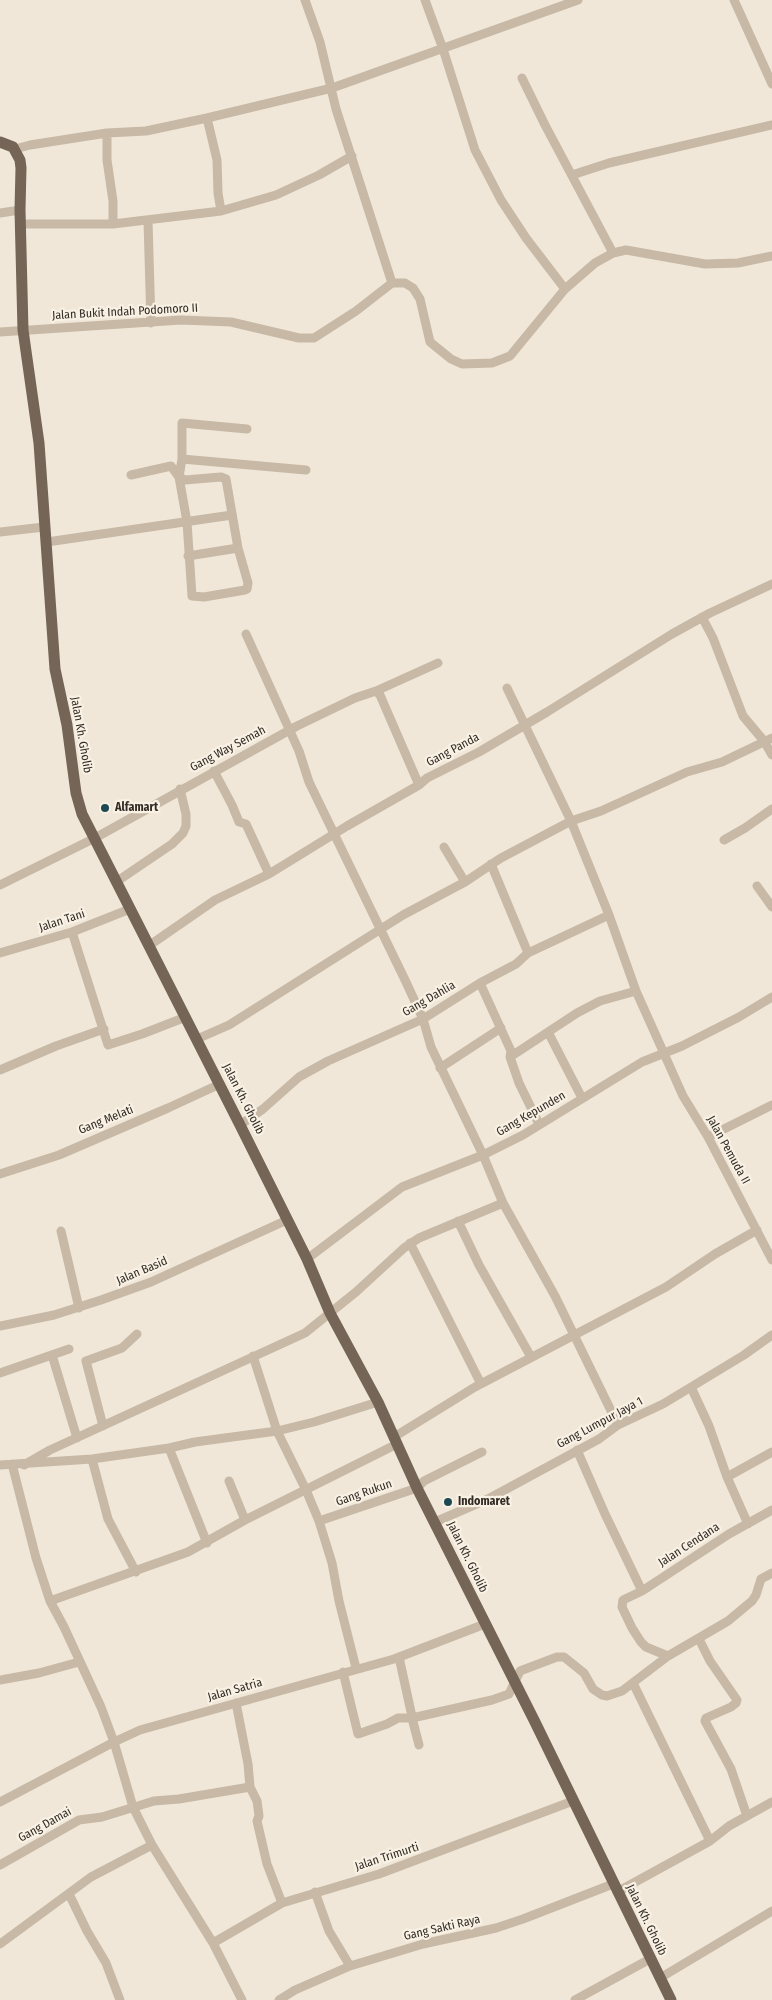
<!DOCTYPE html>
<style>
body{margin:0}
canvas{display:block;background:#f0e7d8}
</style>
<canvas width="772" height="2000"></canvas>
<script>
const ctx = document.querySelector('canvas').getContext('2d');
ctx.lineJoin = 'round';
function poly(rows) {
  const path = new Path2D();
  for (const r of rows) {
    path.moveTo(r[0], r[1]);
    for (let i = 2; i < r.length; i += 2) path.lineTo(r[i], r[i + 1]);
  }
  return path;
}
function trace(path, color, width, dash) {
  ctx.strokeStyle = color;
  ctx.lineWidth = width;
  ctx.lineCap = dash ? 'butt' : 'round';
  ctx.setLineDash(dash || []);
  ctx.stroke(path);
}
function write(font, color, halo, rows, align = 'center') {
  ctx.font = font + ' "Fira Sans Condensed",sans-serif';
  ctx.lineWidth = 4.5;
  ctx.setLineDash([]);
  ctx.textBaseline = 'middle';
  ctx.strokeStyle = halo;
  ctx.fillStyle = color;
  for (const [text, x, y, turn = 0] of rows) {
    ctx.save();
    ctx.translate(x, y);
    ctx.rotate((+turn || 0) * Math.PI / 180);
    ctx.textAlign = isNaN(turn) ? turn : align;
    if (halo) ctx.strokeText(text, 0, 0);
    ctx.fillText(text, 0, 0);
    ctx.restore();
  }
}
trace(poly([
 [305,0,320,42,336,109,392,283],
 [425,0,443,49,475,150,501,200,526,238,565,289],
 [734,0,772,84],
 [522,78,545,125,613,253],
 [207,118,217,160,218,193,221,211],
 [107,133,107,160,113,201,113,224],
 [15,149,30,145,107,133,146,131,207,118,332,88,578,0],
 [572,175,609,163,772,125],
 [0,213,20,210],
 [148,221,151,323],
 [21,224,113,224,221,211,276,195,319,175,352,156],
 [0,332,181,320,231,322,299,338,314,338,356,311,392,283,405,283,413,288,420,299,430,342,451,359,462,364,492,363,510,356,565,289,595,263,613,253,626,250,705,264,738,263,772,256],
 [182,459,306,470],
 [131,475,171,466,179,477,185,480,221,477,226,479,238,548,248,583,247,589,245,590,204,597,192,596,187,522,179,477,182,459,182,423,247,429],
 [0,532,44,527],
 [47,542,232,515],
 [188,556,238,548],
 [702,617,713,638,743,716,764,741,772,755],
 [246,634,299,751,309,782,406,982,423,1019,431,1047,483,1155,503,1203,555,1296,618,1425],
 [507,688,571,821,609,915,636,991,683,1096,708,1137,772,1260],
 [376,691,380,695,419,785],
 [214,771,232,805,239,822,246,824,269,874],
 [724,840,745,828,772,809],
 [444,847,465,882],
 [491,864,528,953],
 [116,882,172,844,183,833,186,826,186,814,180,789],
 [0,885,95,838,297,726,355,698,376,691,438,663],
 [757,886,772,907],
 [72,932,108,1045,142,1034,186,1017],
 [150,945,215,900,269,874,347,826,419,785,427,778,479,752,547,712,672,634,710,613,772,584],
 [0,953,72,932,130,909],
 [480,983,511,1051,510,1057,519,1083,539,1124],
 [548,1032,582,1098],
 [197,1039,229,1025,403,915,465,882,501,858,571,821,601,811,687,772,722,762,772,738],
 [510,1057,577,1013,600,1001,636,991],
 [440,1068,501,1028],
 [0,1070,56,1046,104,1029],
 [240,1125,263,1109,299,1077,328,1061,423,1019,480,983,516,964,528,953,609,915],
 [708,1137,772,1105],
 [0,1174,59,1155,168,1108,220,1084],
 [458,1221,479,1265,531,1357],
 [61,1231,79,1308],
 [410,1243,481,1384],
 [307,1259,402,1187,483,1155,523,1135,642,1062,682,1046,739,1017,772,997],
 [0,1326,54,1315,101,1300,151,1282,287,1220],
 [52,1355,77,1438],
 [253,1356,277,1431,306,1490,319,1521,332,1563,339,1601,356,1668],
 [0,1373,69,1349],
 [691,1387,709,1426,727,1477,748,1524],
 [103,1426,86,1361,122,1348,137,1334],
 [394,1437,475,1387,666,1287,715,1254,757,1230],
 [169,1448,207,1543],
 [577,1450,605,1514,642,1591],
 [92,1459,108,1519,136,1572],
 [12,1464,36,1558,50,1601,64,1627,101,1707,114,1742,133,1807,152,1845,213,1943,242,2000],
 [0,1465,92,1459,169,1448,195,1442,277,1431,314,1422,378,1402],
 [24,1465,50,1450,305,1333,356,1292,404,1248,419,1238,503,1203],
 [727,1477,772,1452],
 [229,1481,245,1520],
 [319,1521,417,1488,424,1481,482,1452],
 [435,1522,488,1499,599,1439,618,1425,663,1404,744,1355,772,1335],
 [50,1601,188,1552,245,1520,391,1447],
 [699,1639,710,1661,737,1700,736,1703,731,1707,706,1718,705,1721,731,1769,747,1816],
 [668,1656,646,1647,641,1642,632,1628,622,1607,623,1600,642,1591,729,1534,772,1510],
 [399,1657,411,1712],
 [343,1672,358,1734,387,1724,398,1718,412,1718,492,1700,509,1694,520,1671,557,1657,564,1657,584,1673,593,1689,602,1695,607,1696,622,1691,668,1656,728,1621,752,1601,756,1595,761,1579,772,1573],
 [0,1680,39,1673,79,1662],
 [633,1683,710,1841],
 [412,1718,419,1745],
 [250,1787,257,1801,259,1816,257,1821,267,1864,282,1903],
 [0,1802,114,1742,140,1730,394,1659,485,1624],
 [0,1865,79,1820,102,1817,154,1801,179,1799,250,1787,248,1764,236,1703],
 [315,1892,329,1931,350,1966],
 [617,1892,710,1841,729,1826,772,1802],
 [69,1894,87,1931,106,1963,120,2000],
 [213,1943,282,1903,379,1874,573,1801],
 [0,1944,91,1877,152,1845],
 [660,1978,772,1911],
 [279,2000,295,1990,350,1966,423,1944,496,1928,523,1919,613,1884],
 [575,2000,650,1959]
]), '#c7b9a5', 9);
trace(poly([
 [0,142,13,147,20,160,21,168,20,210,23,330,39,443,55,669,67,725,76,793,82,814,240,1125,307,1259,330,1313,378,1402,417,1488,534,1720,671,2000]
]), '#756557', 11);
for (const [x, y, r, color] of [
 [105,808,5,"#1d4953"],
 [448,1502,5,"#1d4953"]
]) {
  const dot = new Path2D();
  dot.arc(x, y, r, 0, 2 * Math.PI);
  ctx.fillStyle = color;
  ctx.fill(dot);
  trace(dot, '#f8f1e4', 2);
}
write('12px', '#332c26', '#f8f1e4', [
 ["Jalan Bukit Indah Podomoro II",125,312,-3],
 ["Jalan Kh. Gholib",81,735,80],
 ["Gang Way Semah",228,749,-28],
 ["Gang Panda",453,750,-28],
 ["Jalan Tani",62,921,-18],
 ["Gang Dahlia",429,999,-30],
 ["Jalan Kh. Gholib",243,1099,63],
 ["Gang Kepunden",531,1114,-30],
 ["Gang Melati",106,1120,-22],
 ["Jalan Pemuda II",728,1150,61],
 ["Jalan Basid",142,1271,-23],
 ["Gang Lumpur Jaya 1",600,1423,-28],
 ["Gang Rukun",364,1493,-19],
 ["Jalan Cendana",689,1545,-33],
 ["Jalan Kh. Gholib",467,1557,64],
 ["Jalan Satria",235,1690,-16],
 ["Gang Damai",45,1825,-29],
 ["Jalan Trimurti",387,1857,-18],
 ["Jalan Kh. Gholib",646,1920,64],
 ["Gang Sakti Raya",442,1928,-13]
]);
write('bold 12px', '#332c26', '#f8f1e4', [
 ["Alfamart",115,808],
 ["Indomaret",458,1502]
], 'left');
</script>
